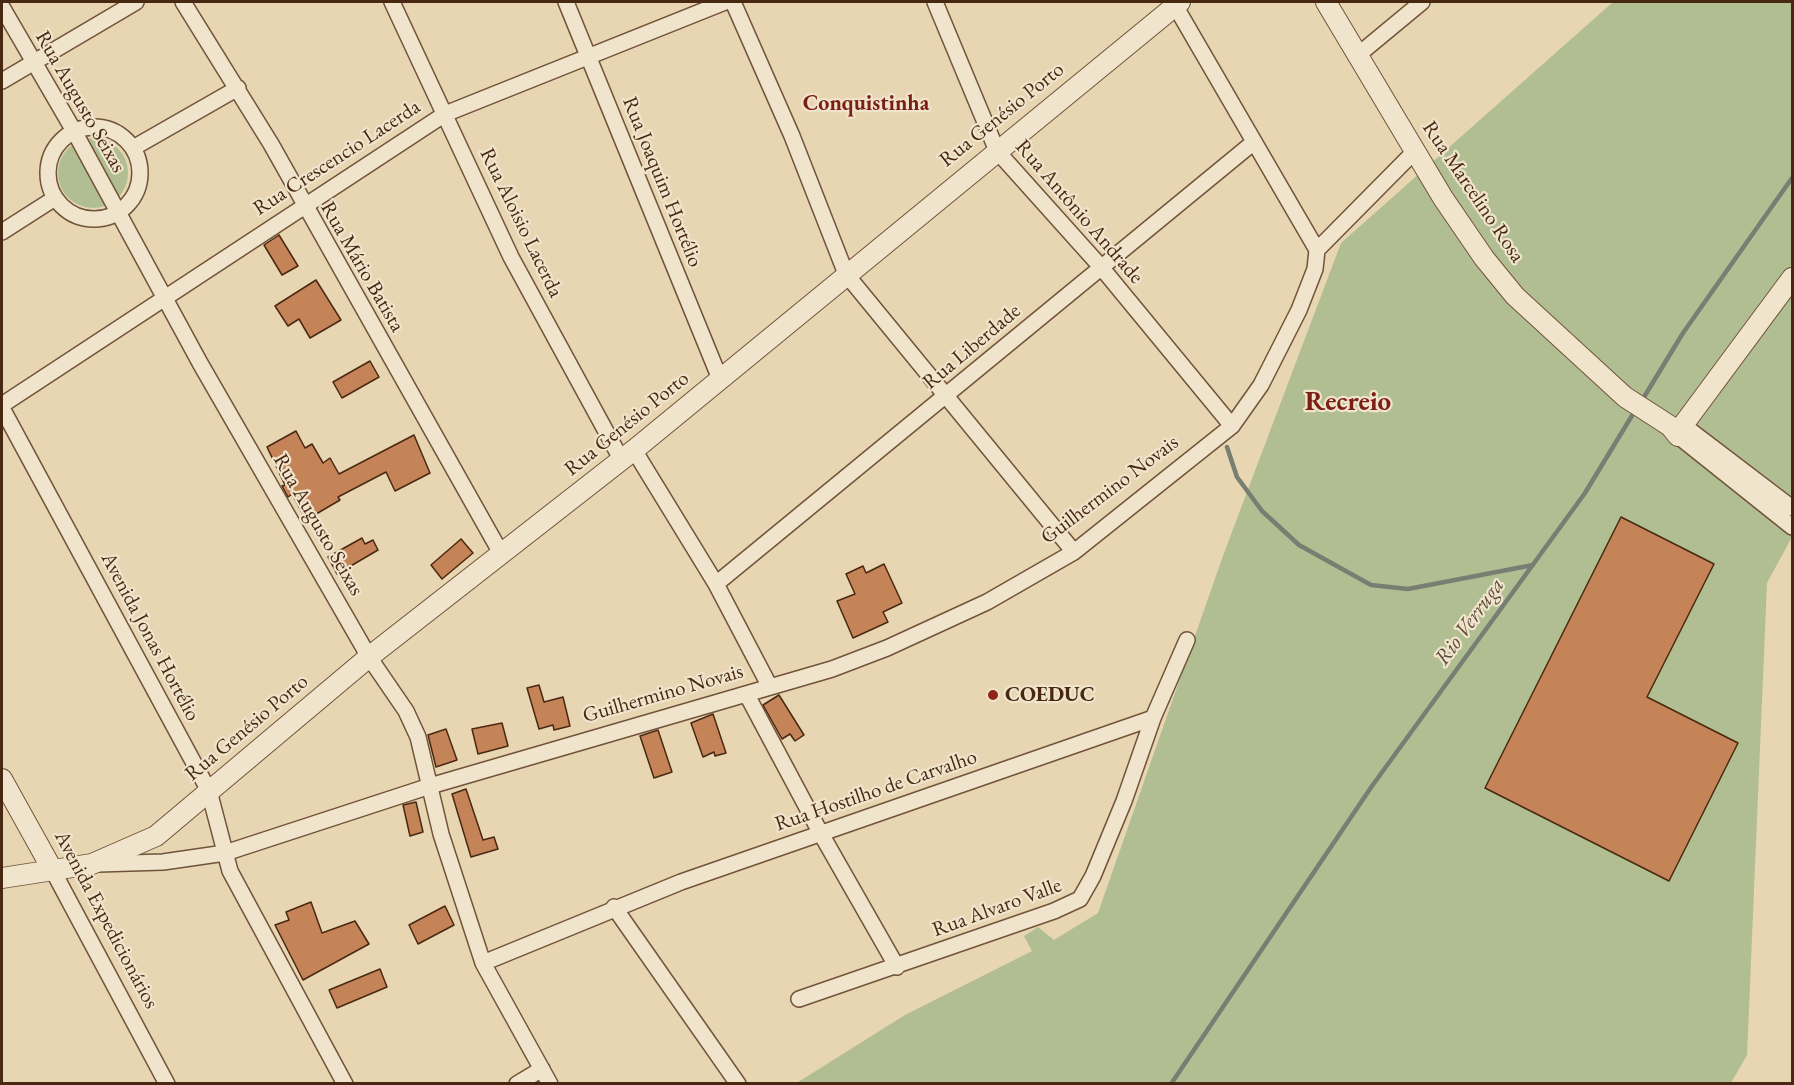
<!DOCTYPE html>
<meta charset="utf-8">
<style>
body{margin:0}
#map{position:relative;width:1794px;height:1085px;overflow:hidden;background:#e8d5b2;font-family:"EB Garamond",serif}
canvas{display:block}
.frame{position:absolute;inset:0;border:3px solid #492811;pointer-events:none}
</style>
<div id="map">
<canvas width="1794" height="1085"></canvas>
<div class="frame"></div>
</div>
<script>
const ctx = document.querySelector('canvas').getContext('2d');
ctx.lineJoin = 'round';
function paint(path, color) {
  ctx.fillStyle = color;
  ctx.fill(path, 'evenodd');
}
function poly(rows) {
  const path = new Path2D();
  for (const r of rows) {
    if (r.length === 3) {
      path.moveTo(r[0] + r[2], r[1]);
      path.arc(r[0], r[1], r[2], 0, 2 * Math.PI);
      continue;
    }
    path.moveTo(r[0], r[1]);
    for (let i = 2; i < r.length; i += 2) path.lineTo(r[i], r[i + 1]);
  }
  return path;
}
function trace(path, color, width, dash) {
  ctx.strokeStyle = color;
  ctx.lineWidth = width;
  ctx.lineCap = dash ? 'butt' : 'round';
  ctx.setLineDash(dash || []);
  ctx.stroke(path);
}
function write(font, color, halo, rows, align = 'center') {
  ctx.font = font + ' "EB Garamond",serif';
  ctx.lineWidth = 4.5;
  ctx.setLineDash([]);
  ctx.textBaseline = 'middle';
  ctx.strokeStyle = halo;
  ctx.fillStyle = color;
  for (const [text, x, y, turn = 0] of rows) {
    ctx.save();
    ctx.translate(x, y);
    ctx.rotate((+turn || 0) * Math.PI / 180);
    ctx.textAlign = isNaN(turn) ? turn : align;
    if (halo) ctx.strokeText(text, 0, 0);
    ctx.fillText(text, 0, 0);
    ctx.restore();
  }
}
paint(poly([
 [1613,2,1792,2,1792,537,1767,583,1747,1055,1731,1083,795,1084,905,1015,1032,951,1024,936,1038,927,1054,940,1098,913,1224,553,1341,243],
 [93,173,35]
]), '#b0be91');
trace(poly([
 [1641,402,1683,333,1792,178],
 [1227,447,1237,477,1262,511,1299,545,1371,585,1408,589,1533,565],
 [1171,1084,1372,786,1585,493,1636,409]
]), '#797e73', 4.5);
const building = poly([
 [279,235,298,266,282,275,264,245,279,235],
 [316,280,341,320,310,338,299,319,288,326,275,306,316,280],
 [370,361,379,377,342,398,333,382,370,361],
 [296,431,305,448,312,444,323,463,330,458,339,474,414,435,430,473,395,491,386,472,338,497,340,500,306,520,292,494,288,497,282,486,285,485,267,447,296,431],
 [1621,517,1714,564,1647,697,1738,743,1669,881,1485,788,1621,517],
 [362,538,365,544,373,540,378,550,337,574,328,557,362,538],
 [461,539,473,553,442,579,431,565,461,539],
 [884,564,902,603,883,612,888,622,853,638,837,601,855,594,846,574,863,566,866,573,884,564],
 [539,685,544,702,563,697,570,726,554,730,553,725,539,729,527,688,539,685],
 [779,695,804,735,795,741,790,734,782,739,763,705,779,695],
 [713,714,726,753,715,756,714,752,703,757,691,723,713,714],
 [502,723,508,746,478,754,472,729,502,723],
 [446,729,457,760,436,767,428,735,446,729],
 [658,730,672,772,654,778,640,736,658,730],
 [466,789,483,840,494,837,498,849,471,857,452,794,466,789],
 [416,802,423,832,410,836,403,805,416,802],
 [311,902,322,933,355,921,369,944,303,980,275,925,289,920,286,912,311,902],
 [445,906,454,925,418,944,409,925,445,906],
 [380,969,387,987,337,1008,329,990,380,969]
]);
paint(building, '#c58358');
trace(building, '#492811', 1.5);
const minor = poly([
 [183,2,271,144,502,555],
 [392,2,511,257,621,459],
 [566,2,720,379],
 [733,2,792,136,846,274,1074,552],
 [935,2,997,151,1101,267,1232,426],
 [1173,2,1317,250],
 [2,7,74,131,200,363,369,657,406,711,418,737,441,834,483,963,550,1084],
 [1358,55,1422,2],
 [2,81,136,2],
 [94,173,46],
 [133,148,238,88],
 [2,232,55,198],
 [2,405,445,114,725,2],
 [2,408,209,791,230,871,345,1084],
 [1683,425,1792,508],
 [1678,436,1792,527],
 [634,450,716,584,770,687],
 [716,584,1254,142],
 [747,695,820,832,897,967],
 [98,864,163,862,225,853,430,786,832,669,887,648,987,602,1074,552,1232,426,1261,385,1299,310,1315,269,1317,250,1415,151],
 [52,869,167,1084],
 [614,907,738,1084],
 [483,963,681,882,1153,718],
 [799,999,1054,911,1080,899,1093,876,1124,801,1153,718,1187,640],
 [517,1084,542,1069]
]);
const tertiary = poly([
 [1326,2,1443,198,1484,258,1515,296,1625,397,1670,426,1678,436,1683,425,1792,278],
 [2,779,52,869],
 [2,878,92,864,156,836,369,657,634,450,1180,2]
]);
trace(minor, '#715339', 18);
trace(tertiary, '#715339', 22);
trace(minor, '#f0e4cd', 15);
trace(tertiary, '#f0e4cd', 20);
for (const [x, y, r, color] of [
 [993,695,6,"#8f2418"]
]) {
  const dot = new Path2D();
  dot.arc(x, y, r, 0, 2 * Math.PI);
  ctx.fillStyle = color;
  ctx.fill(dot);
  trace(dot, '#f0e4cd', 2);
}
write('21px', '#492811', '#f0e4cd', [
 ["Rua Augusto Seixas",80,102,60],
 ["Rua Genésio Porto",1002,115,-39],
 ["Rua Crescencio Lacerda",337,158,-33],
 ["Rua Joaquim Hortélio",662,182,68],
 ["Rua Marcelino Rosa",1473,192,56],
 ["Rua Antônio Andrade",1079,212,49],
 ["Rua Aloisio Lacerda",521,223,64],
 ["Rua Mário Batista",362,267,60],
 ["Rua Liberdade",972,347,-40],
 ["Rua Genésio Porto",627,424,-39],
 ["Guilhermino Novais",1110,490,-37],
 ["Rua Augusto Seixas",318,525,60],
 ["Avenida Jonas Hortélio",150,637,62],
 ["Guilhermino Novais",663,694,-16],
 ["Rua Genésio Porto",247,728,-40],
 ["Rua Hostilho de Carvalho",876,791,-19],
 ["Rua Alvaro Valle",997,908,-20],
 ["Avenida Expedicionários",106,920,62]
]);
write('bold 21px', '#492811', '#f0e4cd', [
 ["COEDUC",1005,695]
], 'left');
write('bold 22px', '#7a1f14', '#f0e4cd', [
 ["Conquistinha",866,104]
]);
write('italic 22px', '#5d4c3a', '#f0e4cd', [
 ["Rio Verruga",1470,622,-54]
]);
write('bold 27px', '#7a1f14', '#f0e4cd', [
 ["Recreio",1348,403]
]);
</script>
